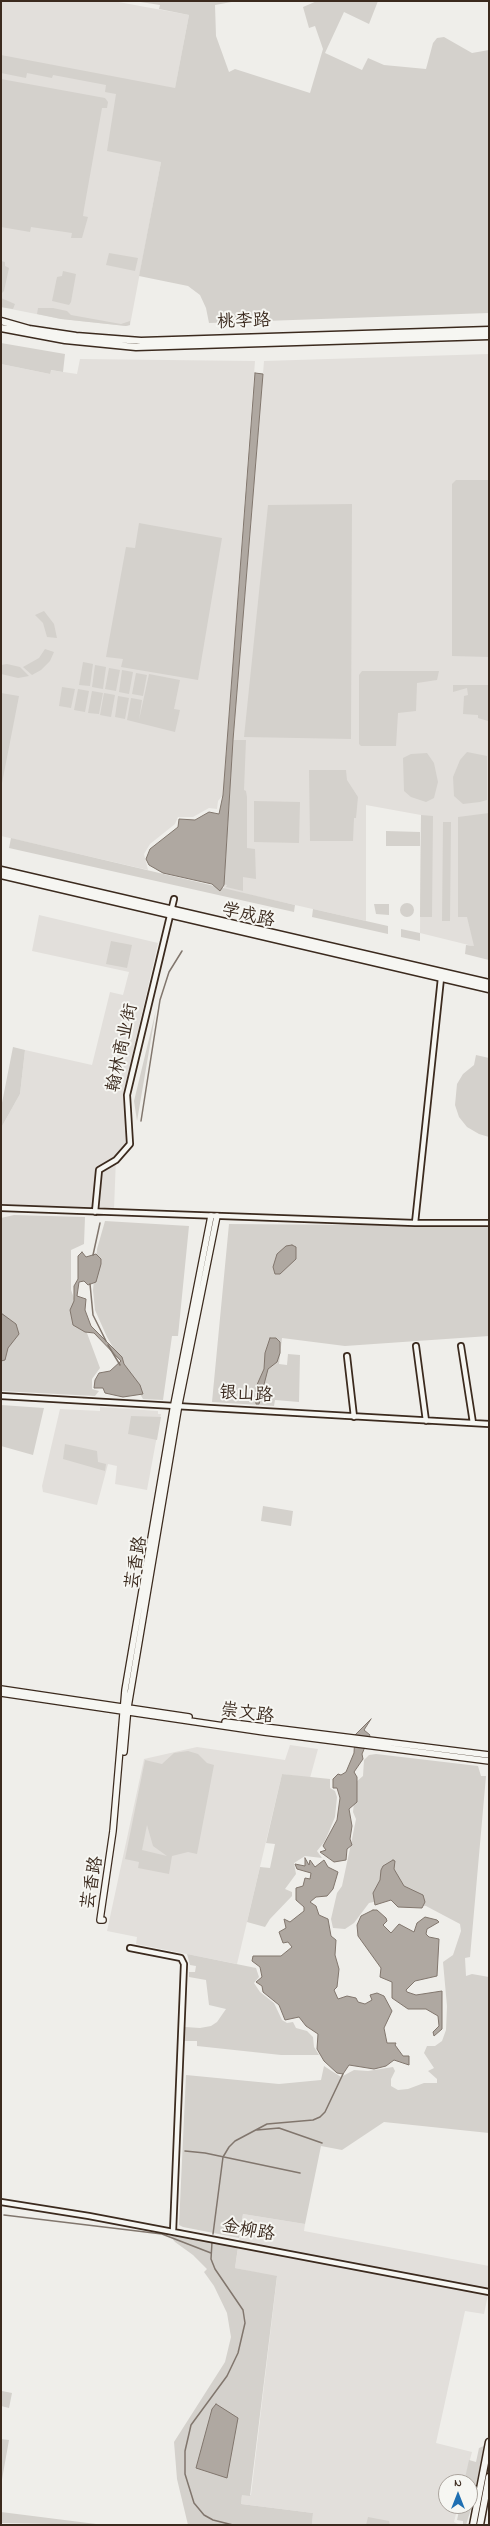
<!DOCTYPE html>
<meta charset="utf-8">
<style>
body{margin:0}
#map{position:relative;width:490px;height:2526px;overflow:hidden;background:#efeeea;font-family:"Indie Flower",sans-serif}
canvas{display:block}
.frame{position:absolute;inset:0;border:2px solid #3b2a1e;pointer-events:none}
.north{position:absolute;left:438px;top:2474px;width:40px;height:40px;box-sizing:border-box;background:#f6f6f2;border:1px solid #aba49d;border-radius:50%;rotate:0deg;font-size:11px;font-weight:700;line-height:16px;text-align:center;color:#3b2a1e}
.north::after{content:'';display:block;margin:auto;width:14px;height:18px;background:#1f6fb2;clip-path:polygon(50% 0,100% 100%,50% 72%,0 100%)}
</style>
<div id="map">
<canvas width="490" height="2526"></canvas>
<div class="frame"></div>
<div class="north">N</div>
</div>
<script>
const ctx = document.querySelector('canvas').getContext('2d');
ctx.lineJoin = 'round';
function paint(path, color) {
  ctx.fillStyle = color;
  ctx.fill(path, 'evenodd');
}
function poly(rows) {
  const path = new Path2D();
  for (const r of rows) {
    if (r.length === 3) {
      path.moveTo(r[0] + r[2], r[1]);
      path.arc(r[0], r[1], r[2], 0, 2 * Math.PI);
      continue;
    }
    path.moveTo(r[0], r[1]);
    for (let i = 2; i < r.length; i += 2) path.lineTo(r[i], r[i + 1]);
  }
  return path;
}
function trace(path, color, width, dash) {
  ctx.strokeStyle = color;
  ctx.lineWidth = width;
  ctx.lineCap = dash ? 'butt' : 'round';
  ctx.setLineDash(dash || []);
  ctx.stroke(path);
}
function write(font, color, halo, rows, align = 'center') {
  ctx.font = font + ' "Indie Flower","LXGW WenKai TC",sans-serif';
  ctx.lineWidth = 4;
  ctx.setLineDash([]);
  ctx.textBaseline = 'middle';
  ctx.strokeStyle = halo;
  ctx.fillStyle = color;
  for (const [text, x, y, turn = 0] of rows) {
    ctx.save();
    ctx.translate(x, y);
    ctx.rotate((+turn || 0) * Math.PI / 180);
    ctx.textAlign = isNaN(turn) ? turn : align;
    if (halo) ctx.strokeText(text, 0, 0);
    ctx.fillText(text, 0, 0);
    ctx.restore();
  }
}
paint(poly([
 [1,1,113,1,189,15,130,325,126,326,61,319,1,307],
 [489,354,489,950,420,933,421,815,366,805,366,921,224,889,233,740,264,361],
 [80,359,255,361,223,795,218,801,217,809,209,808,193,817,178,817,175,824,150,844,144,854,148,870,1,836,1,364,50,374,50,370,77,374],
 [39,915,158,943,123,1096,129,1136,128,1141,116,1158,114,1209,1,1204,1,1128,20,1094,25,1050,92,1065,110,992,123,995,129,972,32,951],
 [100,1407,158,1411,158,1414,161,1414,147,1490,115,1484,117,1466,108,1464,97,1505,43,1492,42,1486,60,1409,100,1411],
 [290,1745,318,1749,310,1778,282,1774,237,1964,136,1944,137,1937,107,1931,144,1759,197,1747,285,1760],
 [243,2214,305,2224,304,2231,489,2266,489,2290,484,2314,465,2311,436,2443,472,2452,464,2482,446,2482,446,2506,458,2506,454,2522,460,2525,312,2525,313,2513,241,2504,242,2495,251,2495,277,2277,235,2268]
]), '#e2dfdb');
paint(poly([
 [134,1,237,1,215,5,216,36,229,72,235,69,310,93,323,49,315,26,309,28,303,7,317,1,378,1,369,24,344,12,325,53,362,70,368,58,384,65,426,69,433,43,437,38,444,37,472,53,489,50,489,313,209,323,206,308,200,295,188,286,139,276,161,162,107,151,116,94,105,92,106,85,53,75,52,78,27,73,26,78,1,73,1,55,175,88,189,15,159,9,160,5],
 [1,79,105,98,108,102,107,108,102,108,84,209,83,216,88,217,82,238,71,238,72,233,31,227,30,232,1,227],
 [109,253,138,258,135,271,106,265],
 [1,261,5,262,5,266,9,268,4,291,2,293],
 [63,271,76,274,71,302,69,305,52,301,57,277,62,276],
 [1,298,15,304,13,309,1,307],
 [38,308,53,308,67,311,71,315,121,324,130,321,130,325,126,326,61,319,37,314],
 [1,343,65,354,63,372,51,370,50,374,1,364],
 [456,480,489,480,489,657,452,656,452,484],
 [352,504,351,739,244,737,268,505],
 [139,523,222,538,198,680,121,667,123,659,106,657,126,547,135,548],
 [44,611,54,624,57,638,47,637,43,623,35,615],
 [45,649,54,652,50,661,41,670,32,675,23,667,39,658],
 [83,662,93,664,90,686,79,685],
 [7,664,20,667,29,676,18,678,1,674,1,665],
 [95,665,106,667,103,689,92,687],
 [109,668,120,670,116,691,105,689],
 [122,670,133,672,129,694,119,692],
 [362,671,439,671,437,680,417,683,416,711,398,713,396,746,361,746,359,744,359,675],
 [136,673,147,675,143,696,132,694],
 [149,674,180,680,174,709,180,710,175,732,127,720,131,698,142,700,139,720],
 [453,685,488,685,488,721,478,718,478,715,463,714,464,696,468,695,467,688,453,692],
 [62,687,75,689,71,708,59,706],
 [78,689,89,691,85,712,74,710],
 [92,691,103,693,99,714,88,713],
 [1,693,19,696,2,783,1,782],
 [104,693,115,695,111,717,100,715],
 [118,696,129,698,125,719,115,717],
 [233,740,246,740,244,790,246,791,247,797,247,848,255,849,256,879,243,877,243,891,226,887,227,885,224,884],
 [467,752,487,756,487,800,480,802,463,804,454,796,453,777,460,760],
 [427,753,434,763,438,782,434,798,426,802,411,797,404,791,403,758,411,754],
 [309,770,346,770,347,780,358,797,356,818,354,818,353,841,310,841],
 [254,801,300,802,299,843,254,842],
 [489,813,489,960,465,954,466,945,474,946,467,917,458,917,458,817],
 [421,815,433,816,432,917,420,917],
 [443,822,451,822,450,921,442,921],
 [386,831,420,832,420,846,386,846],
 [11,838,295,905,294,912,9,848],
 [407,910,7],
 [374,904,389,904,389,915,376,914],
 [313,909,388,926,388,934,312,917],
 [401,929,420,933,420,941,401,937],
 [111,941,132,945,127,968,106,964],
 [156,1010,137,1121,134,1101],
 [13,1047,25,1050,20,1094,1,1128,1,1108],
 [476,1055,489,1058,489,1137,479,1134,467,1127,459,1117,455,1105,457,1084,463,1074,474,1065],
 [14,1215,85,1217,84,1244,71,1250,71,1290,100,1368,92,1379,92,1389,99,1391,95,1396,1,1391,1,1218],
 [105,1221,189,1226,178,1336,172,1336,163,1400,143,1399,107,1337,95,1310,93,1290,97,1249],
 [229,1224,489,1226,489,1336,345,1346,282,1338,279,1364,287,1365,288,1354,300,1355,299,1402,275,1400,274,1406,212,1402],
 [1,1405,44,1408,33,1455,1,1446],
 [131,1416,161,1417,157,1440,128,1434],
 [65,1444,97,1451,98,1462,106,1464,105,1471,63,1459],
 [263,1506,293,1511,291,1526,261,1521],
 [188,1751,198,1754,207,1763,214,1765,197,1854,188,1852,172,1856,169,1874,138,1868,139,1862,125,1859,145,1760,162,1764,174,1753],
 [147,1825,153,1846,167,1856,142,1850],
 [376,1754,478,1766,481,1776,486,1776,470,1957,465,1958,466,1976,472,1974,489,1977,489,2133,384,2122,342,2150,321,2146,305,2224,243,2214,239,2238,183,2227,179,2225,186,2075,279,2084,321,2080,324,2066,341,2077,354,2070,368,2071,393,2067,395,2071,391,2079,391,2086,398,2090,408,2089,424,2083,437,2083,437,2079,428,2071,434,2068,424,2053,427,2046,435,2046,442,2041,446,2030,447,2006,443,1962,453,1955,461,1931,460,1924,426,1906,409,1904,392,1898,369,1903,354,1923,345,1929,333,1928,331,1919,337,1893,342,1886,352,1839,356,1819,353,1812,356,1782,363,1776,364,1760,369,1755],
 [282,1774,330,1779,330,1788,335,1791,337,1797,335,1817,325,1841,317,1851,322,1858,305,1856,294,1863,296,1874,285,1889,292,1892,292,1896,270,1919,265,1927,247,1922,260,1867,270,1868,275,1844,266,1843],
 [187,1954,256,1968,259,1977,254,1983,260,1992,274,2003,282,2020,287,2023,293,2022,296,2028,307,2031,313,2037,314,2047,319,2055,281,2055,197,2046,197,2041,184,2041,185,2027,200,2028,211,2026,217,2022,226,2009,209,2005,206,1980,189,1977,189,1972,195,1972,196,1966,190,1965],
 [173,2234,238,2247,235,2268,277,2276,250,2496,242,2495,241,2504,313,2513,312,2525,188,2525,177,2479,174,2442,225,2362,231,2337,227,2313,214,2286,204,2272,207,2269,193,2255,175,2242,171,2237],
 [2,2391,12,2393,9,2408,1,2406],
 [1,2439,9,2440,1,2485],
 [484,2446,475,2491,470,2490,470,2482,464,2482,469,2460,476,2462,479,2448],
 [470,2495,475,2496,466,2525,463,2525,463,2521,457,2520,460,2506,470,2506],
 [1,2512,104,2525,1,2523],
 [368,2517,389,2521,390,2525,366,2525]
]), '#d4d1cc');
const water = poly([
 [255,373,263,374,233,740,224,885,220,891,212,884,163,873,149,865,146,859,150,849,178,827,179,819,195,820,209,812,219,814,223,795,255,373],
 [292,1245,296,1247,296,1259,280,1274,275,1274,273,1267,277,1254,286,1246,292,1245],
 [82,1252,86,1257,96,1254,101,1259,101,1264,96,1282,88,1285,84,1281,79,1282,77,1296,86,1299,85,1310,91,1326,122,1357,124,1364,140,1385,143,1394,123,1397,105,1393,103,1388,94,1388,95,1380,99,1373,110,1371,121,1361,94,1333,85,1332,73,1325,70,1310,74,1301,74,1286,78,1279,78,1256,82,1252],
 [1,1313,16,1324,19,1334,8,1348,5,1360,1,1361,1,1313],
 [270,1338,276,1338,280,1342,280,1353,277,1362,268,1369,259,1404,256,1404,256,1387,264,1369,265,1353,270,1338],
 [371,1719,364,1730,370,1735,362,1754,363,1759,354,1772,357,1777,357,1802,349,1809,352,1826,350,1839,352,1845,347,1849,346,1860,334,1862,320,1852,326,1850,323,1846,337,1820,340,1798,337,1788,333,1788,333,1779,338,1774,341,1775,346,1772,354,1753,355,1735,371,1719],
 [305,1858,309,1865,310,1860,315,1867,324,1860,328,1867,338,1872,333,1889,327,1896,316,1897,310,1902,316,1906,319,1915,328,1919,331,1936,336,1940,335,1955,339,1969,337,1987,334,1990,338,1999,347,1996,356,1998,358,2002,365,2004,372,2000,370,1995,377,1993,384,1996,392,2011,384,2028,387,2043,396,2043,395,2045,403,2056,409,2056,409,2065,394,2060,386,2066,374,2069,349,2065,343,2074,337,2073,324,2061,317,2049,318,2034,306,2026,299,2017,285,2020,279,2005,263,1992,262,1986,256,1982,262,1977,260,1967,252,1961,253,1956,281,1956,292,1947,288,1942,283,1943,279,1932,286,1928,284,1919,290,1922,304,1911,304,1907,296,1900,296,1888,303,1886,305,1878,310,1879,311,1873,297,1869,295,1864,305,1866,305,1858],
 [393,1860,395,1861,394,1869,404,1886,423,1895,425,1902,422,1908,398,1907,391,1900,375,1905,373,1893,380,1880,381,1870,383,1866,393,1860],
 [373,1910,377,1910,386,1918,387,1921,383,1925,391,1933,399,1924,414,1932,417,1923,425,1917,437,1920,439,1922,427,1929,426,1934,429,1937,439,1939,437,1976,415,1981,406,1990,407,1992,416,1995,442,1991,442,2029,434,2036,433,2032,439,2026,438,2016,426,2009,408,2009,392,1998,392,1982,380,1977,381,1968,358,1936,357,1925,361,1916,373,1910],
 [216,2404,238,2418,227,2478,196,2468,212,2409,216,2404]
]);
paint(water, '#afa8a1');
trace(water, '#81766d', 1);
trace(poly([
 [141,1121,160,1000,169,972,182,951],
 [93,1255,100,1223],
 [90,1284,93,1315,106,1341],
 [108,1345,120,1365],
 [257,2130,279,2128,322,2143],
 [185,2151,205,2153,300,2173],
 [4,2215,162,2234,211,2253],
 [213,2234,223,2157,229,2147,235,2141,267,2124,313,2120,320,2117,325,2112,343,2074],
 [212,2242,211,2259,215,2269,243,2310,245,2323,238,2353,227,2376,191,2425,185,2451,185,2474,194,2503,204,2515,213,2520,233,2525]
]), '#81766d', 1.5);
const minor = poly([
 [1,1208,415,1223,489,1223],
 [95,1212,99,1170,116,1160,130,1144,127,1095,174,899],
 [415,1223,441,978],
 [416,1346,426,1421],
 [461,1346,473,1423],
 [347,1356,354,1417],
 [1,1396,489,1424],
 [130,1948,181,1958,184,1964,173,2232],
 [1,2202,89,2216,489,2292]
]);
const tertiary = poly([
 [1,1689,189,1717],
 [1,1693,264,1732,489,1761],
 [225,1722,489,1755],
 [124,1752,128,1707,179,1404,217,1216],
 [103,1920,100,1920,113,1831,125,1690,174,1404,211,1216]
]);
const secondary = poly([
 [1,321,29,329,76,336,141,341,489,330],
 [1,328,65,340,136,347,489,336],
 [1,870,489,983],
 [1,875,489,989],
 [473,2525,489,2442],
 [480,2525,489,2477]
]);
trace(minor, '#3b2a1e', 8);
trace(tertiary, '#3b2a1e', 8);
trace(secondary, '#3b2a1e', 9);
trace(minor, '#f6f6f2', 4.5);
trace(tertiary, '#f6f6f2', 5.5);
trace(secondary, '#f6f6f2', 6);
write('18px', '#3b2a1e', '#f6f6f2', [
 ["桃李路",244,323,-2],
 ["学成路",248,917,13],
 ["翰林商业街",124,1048,-78],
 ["银山路",246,1396,3],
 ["芸香路",138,1563,-80],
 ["崇文路",247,1715,8],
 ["芸香路",94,1883,-80],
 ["金柳路",248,2232,10]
]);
</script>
